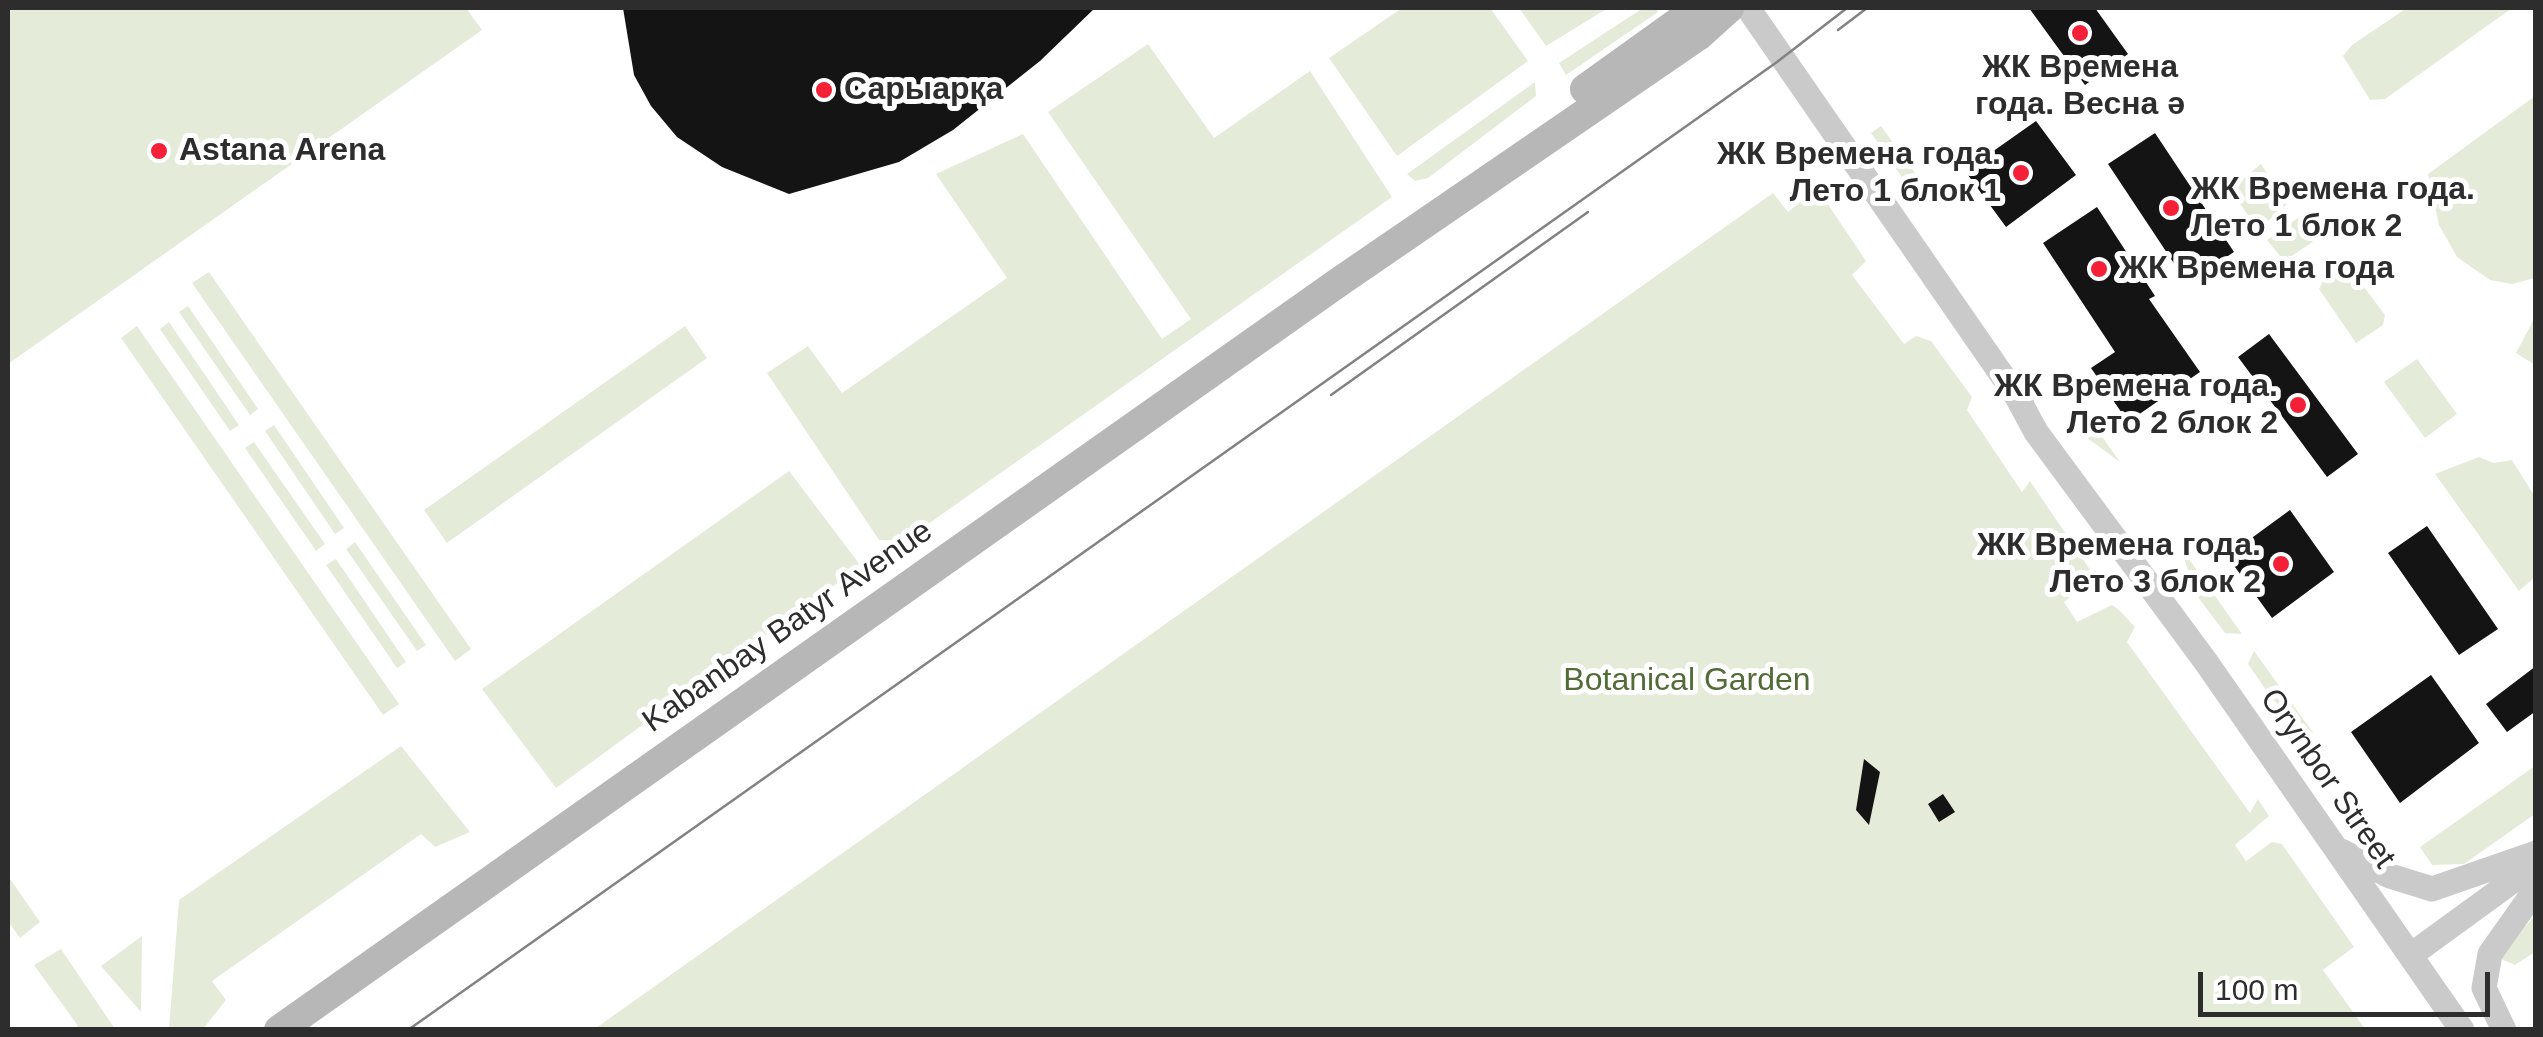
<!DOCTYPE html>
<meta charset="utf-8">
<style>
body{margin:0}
#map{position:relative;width:2543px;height:1037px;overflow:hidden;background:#fff;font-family:Helvetica,sans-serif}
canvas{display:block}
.frame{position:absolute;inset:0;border:10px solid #2d2d2d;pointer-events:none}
.scale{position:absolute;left:2198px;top:972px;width:292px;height:45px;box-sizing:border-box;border:5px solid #2d2d2d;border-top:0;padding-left:12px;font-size:30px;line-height:35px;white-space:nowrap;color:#2d2d2d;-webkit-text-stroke:8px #fff;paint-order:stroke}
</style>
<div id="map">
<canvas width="2543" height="1037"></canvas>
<div class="frame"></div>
<div class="scale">100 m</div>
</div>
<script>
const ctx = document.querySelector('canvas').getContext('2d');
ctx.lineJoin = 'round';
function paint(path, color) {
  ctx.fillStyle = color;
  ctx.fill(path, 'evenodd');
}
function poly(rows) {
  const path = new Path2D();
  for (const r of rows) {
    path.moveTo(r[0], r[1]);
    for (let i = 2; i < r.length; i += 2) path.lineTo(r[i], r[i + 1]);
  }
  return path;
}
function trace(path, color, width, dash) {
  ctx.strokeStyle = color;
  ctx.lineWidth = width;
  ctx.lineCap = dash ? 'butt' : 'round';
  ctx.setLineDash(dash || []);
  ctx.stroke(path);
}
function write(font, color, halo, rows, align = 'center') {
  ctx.font = font + ' Helvetica,sans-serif';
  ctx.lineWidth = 10;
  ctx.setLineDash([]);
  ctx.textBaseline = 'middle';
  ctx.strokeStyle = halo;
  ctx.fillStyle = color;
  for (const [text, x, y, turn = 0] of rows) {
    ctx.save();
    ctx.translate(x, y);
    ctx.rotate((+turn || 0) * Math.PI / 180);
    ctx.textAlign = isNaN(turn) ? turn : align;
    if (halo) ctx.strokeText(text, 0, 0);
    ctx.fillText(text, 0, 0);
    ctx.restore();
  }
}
paint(poly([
 [8,8,466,8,482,30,8,364],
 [1402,8,1490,8,1528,61,1397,156,1329,58],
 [1519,8,1608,8,1546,46],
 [1643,8,1656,8,1658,12,1566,75,1559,63],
 [2407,8,2512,8,2385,99,2370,100,2343,56,2352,45],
 [1148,44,1214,138,1310,71,1392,197,904,541,879,540,767,373,808,346,842,393,1007,278,936,174,1023,134,1162,339,1191,319,1048,112],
 [1535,82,1536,96,1428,178,1415,181,1407,174],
 [2535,96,2535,278,2512,284,2490,280,2457,257,2439,225,2428,174],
 [1881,126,1920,180,1906,183,1871,133],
 [2261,164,2287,204,2258,230,2230,189],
 [1817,188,1866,261,1852,275,1904,344,1916,336,1931,341,1972,397,1967,410,2022,492,2030,481,2095,577,2064,602,2077,622,2112,605,2119,610,2135,627,2127,642,2250,813,2258,799,2269,816,2235,845,2246,861,2272,842,2282,844,2354,947,2323,970,2365,1029,593,1030,1773,193,1788,212],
 [2298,218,2313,242,2284,261,2267,240],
 [2349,267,2385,315,2383,325,2356,343,2319,289,2325,277],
 [209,272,471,649,455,661,192,283],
 [188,306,258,409,250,415,179,312],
 [2535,317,2535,365,2516,353],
 [169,322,239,425,230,431,160,329],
 [137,326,399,704,383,715,121,338],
 [685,326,707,358,447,543,424,510],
 [2417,359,2457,414,2425,438,2384,382],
 [2084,411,2120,462,2083,435,2071,417],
 [274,425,344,528,335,534,265,431],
 [254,442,325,544,316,551,245,448],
 [2479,457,2494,463,2512,460,2535,497,2535,577,2519,591,2435,474],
 [789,471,861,566,556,788,482,689],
 [355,542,426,645,417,651,346,549],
 [2181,548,2242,634,2225,633,2195,593],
 [336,559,406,662,397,668,326,565],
 [2254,651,2314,734,2273,700,2248,664],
 [401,746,470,832,435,847,421,834,212,981,226,1000,203,1029,169,1029,179,900],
 [2535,766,2535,814,2464,864,2432,865,2420,847],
 [8,876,40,922,20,938,8,921],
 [2535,915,2535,952,2515,965,2499,958],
 [142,936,141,1012,101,966],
 [61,949,115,1029,74,1029,78,1026,34,965]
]), '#e4ecd9');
paint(poly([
 [623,8,1095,8,1040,61,953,130,899,162,789,194,722,167,677,137,651,106,634,75],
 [2029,8,2095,8,2128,54,2085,85],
 [2036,121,2076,175,2006,227,1965,171],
 [2155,133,2234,252,2187,283,2108,164],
 [2097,207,2155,296,2149,299,2200,372,2128,422,2091,368,2115,352,2043,243],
 [2269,334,2358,454,2327,477,2238,357],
 [2290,510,2334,572,2272,618,2227,556],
 [2427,526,2498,629,2459,655,2388,553],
 [2536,666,2536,711,2507,732,2486,704],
 [2431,675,2479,743,2400,803,2351,732],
 [1864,759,1880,772,1869,825,1856,810],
 [1943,794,1955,812,1939,822,1928,804]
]), '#141414');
trace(poly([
 [1748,8,2022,404],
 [2015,393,2036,432,2206,662,2462,1030],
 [2341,851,2390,876,2432,889,2536,853],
 [2411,955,2536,864],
 [2504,1030,2484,988,2490,954,2536,889]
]), '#cacaca', 25);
trace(poly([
 [1585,89,1684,18,1713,8],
 [279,1030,1339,282,1698,36,1729,8]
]), '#b7b7b7', 30);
trace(poly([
 [1838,30,1867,8],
 [1331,395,1588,212],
 [408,1030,1777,62,1847,8]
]), '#828282', 2.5);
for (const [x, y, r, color] of [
 [2080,33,10,"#f32038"],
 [824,90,10,"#f32038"],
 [159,151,10,"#f32038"],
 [2021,173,10,"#f32038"],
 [2171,208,10,"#f32038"],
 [2099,269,10,"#f32038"],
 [2298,405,10,"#f32038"],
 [2281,564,10,"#f32038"]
]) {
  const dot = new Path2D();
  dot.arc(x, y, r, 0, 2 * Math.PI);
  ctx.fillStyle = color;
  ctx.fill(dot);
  trace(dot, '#fff', 4);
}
write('bold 32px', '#2d2d2d', '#fff', [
 ["ЖК Времена",2080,68,"center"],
 ["года. Весна ә",2080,105,"center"],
 ["Сарыарқа",844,90],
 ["Astana Arena",179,151],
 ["ЖК Времена года.",2001,155,"right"],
 ["Лето 1 блок 1",2001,192,"right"],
 ["ЖК Времена года.",2191,190],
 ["Лето 1 блок 2",2191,227],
 ["ЖК Времена года",2119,269],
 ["ЖК Времена года.",2278,387,"right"],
 ["Лето 2 блок 2",2278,424,"right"],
 ["ЖК Времена года.",2261,546,"right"],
 ["Лето 3 блок 2",2261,583,"right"]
], 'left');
write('32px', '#2d2d2d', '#fff', [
 ["Kabanbay Batyr Avenue",788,627,-35],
 ["Orynbor Street",2327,779,55]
]);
write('32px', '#526c37', '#fff', [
 ["Botanical Garden",1687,681]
]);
</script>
